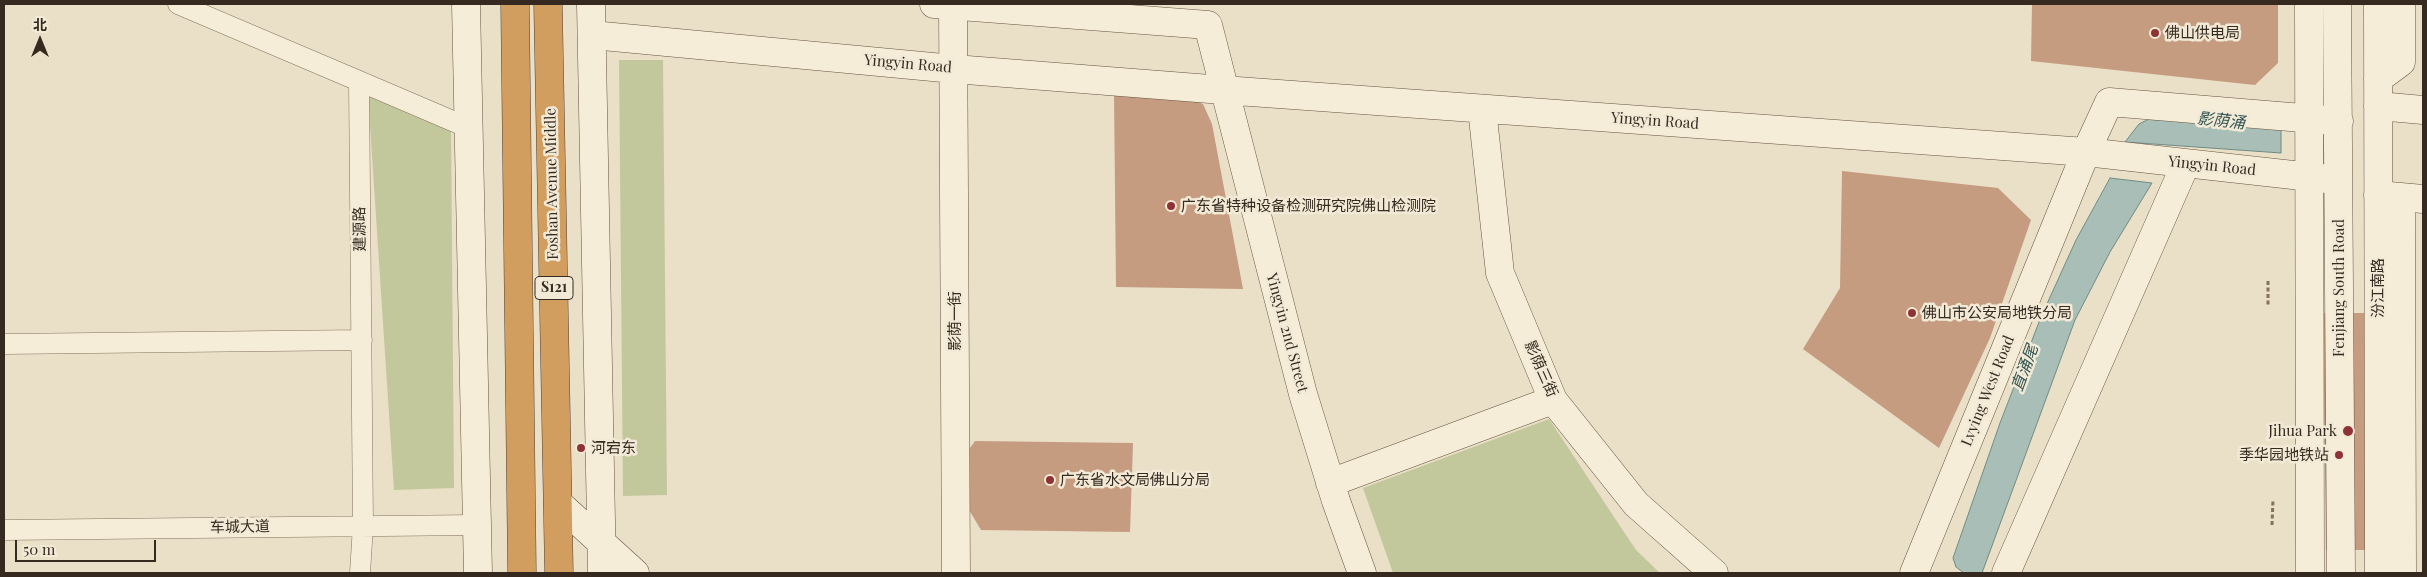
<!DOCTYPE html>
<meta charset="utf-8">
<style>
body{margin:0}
#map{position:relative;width:2427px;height:577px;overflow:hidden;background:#eadfc7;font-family:"Playfair Display","Noto Sans SC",serif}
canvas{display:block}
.frame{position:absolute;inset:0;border:5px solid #362a20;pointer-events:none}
.north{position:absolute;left:15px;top:15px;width:50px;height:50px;-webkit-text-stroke:4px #f2ead6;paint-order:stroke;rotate:0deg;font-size:14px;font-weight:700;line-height:20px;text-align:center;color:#362a20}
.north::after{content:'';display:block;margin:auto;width:18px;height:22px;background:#362a20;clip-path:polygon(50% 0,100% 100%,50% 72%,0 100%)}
.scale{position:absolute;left:15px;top:540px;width:141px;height:22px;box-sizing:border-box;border:2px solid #362a20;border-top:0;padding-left:6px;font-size:15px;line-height:18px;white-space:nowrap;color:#362a20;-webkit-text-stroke:4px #f2ead6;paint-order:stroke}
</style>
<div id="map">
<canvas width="2427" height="577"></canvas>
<div class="frame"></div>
<div class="north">北</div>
<div class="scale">50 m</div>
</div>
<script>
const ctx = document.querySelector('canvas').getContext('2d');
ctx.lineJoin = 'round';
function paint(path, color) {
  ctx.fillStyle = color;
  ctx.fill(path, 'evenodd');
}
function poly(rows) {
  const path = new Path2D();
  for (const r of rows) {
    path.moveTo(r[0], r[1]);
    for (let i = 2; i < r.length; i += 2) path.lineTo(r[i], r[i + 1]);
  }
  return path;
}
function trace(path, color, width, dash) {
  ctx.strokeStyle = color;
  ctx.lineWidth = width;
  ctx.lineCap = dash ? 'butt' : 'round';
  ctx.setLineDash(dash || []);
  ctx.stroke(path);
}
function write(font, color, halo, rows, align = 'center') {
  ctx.font = font + ' "Playfair Display","Noto Sans SC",serif';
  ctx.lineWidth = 5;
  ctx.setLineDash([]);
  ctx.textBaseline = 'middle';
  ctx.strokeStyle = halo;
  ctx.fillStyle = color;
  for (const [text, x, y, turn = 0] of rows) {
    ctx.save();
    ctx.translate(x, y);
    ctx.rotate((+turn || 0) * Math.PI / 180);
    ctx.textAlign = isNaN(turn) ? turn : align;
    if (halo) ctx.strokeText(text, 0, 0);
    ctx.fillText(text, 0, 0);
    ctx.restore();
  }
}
paint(poly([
 [619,60,663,60,667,495,623,496],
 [368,95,451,129,454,488,394,490],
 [1549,419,1636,550,1660,573,1393,573,1363,488]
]), '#c3c89c');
const water = poly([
 [2149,119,2281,129,2281,153,2125,142,2139,124,2149,119],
 [2110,178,2152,183,2110,252,2075,320,1982,573,1964,573,1956,567,1953,558,2000,423,2041,317,2076,240,2110,178]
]);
paint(water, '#a8beb7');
trace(water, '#6f8c84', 1);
paint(poly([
 [2032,4,2278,4,2278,63,2255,85,2031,61],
 [1114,93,1191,99,1203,104,1212,124,1243,289,1116,287],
 [1842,171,1998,188,2031,220,1990,338,1939,448,1803,349,1840,288],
 [2323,313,2370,313,2372,550,2326,550],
 [975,441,1133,443,1130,532,981,530,968,508,967,452]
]), '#c59c80');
const street = poly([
 [178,4,359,81,363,526,360,573],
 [359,81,469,128],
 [4,344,362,340],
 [4,530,477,525]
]);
const secondary = poly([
 [466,4,478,573],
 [591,4,602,573],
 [934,4,1208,25,1303,394,1336,501,1362,573],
 [953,4,956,573],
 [2309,4,2310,573],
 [2337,4,2341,573],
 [2378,4,2379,573],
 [592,35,954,69,1223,90,2086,152,2338,180],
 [2378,79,2401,62,2401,4],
 [2378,106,2423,110],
 [1482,109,1500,273,1553,400,1636,504,1714,573],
 [2378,195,2401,214,2402,573],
 [2378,195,2423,199],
 [1330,483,1553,400],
 [558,503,635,573],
 [1914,573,2086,152,2109,102,2339,121],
 [2006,573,2186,163]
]);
const highway = poly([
 [515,4,522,573],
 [548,4,559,573]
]);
trace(street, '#84725e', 21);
trace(secondary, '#665341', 29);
trace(highway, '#534132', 29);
trace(poly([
 [2268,281,2268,305],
 [2272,525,2273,499]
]), '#84725e', 3, [4, 2.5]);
trace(street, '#f6edd9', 20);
trace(secondary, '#f6edd9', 28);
trace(highway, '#d19e60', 28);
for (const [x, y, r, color] of [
 [2155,33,5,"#8e3335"],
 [1171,206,5,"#8e3335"],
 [1912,313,5,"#8e3335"],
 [2348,431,6,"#8e3335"],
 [581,448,5,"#8e3335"],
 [2339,455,5,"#8e3335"],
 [1050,480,5,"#8e3335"]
]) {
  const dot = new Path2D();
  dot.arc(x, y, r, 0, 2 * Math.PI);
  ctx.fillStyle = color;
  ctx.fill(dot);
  trace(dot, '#f2ead6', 2);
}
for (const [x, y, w] of [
 [554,288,38]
]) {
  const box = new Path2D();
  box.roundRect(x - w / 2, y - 11.5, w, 23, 4);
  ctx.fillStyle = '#f2ead6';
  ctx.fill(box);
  trace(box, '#362a20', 1);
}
write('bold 14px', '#362a20', null, [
 ["S121",554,288]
]);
write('15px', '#362a20', '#f2ead6', [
 ["佛山供电局",2165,33],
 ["广东省特种设备检测研究院佛山检测院",1181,206],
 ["佛山市公安局地铁分局",1922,313],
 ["Jihua Park",2337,431,"right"],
 ["河宕东",591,448],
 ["季华园地铁站",2329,455,"right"],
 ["广东省水文局佛山分局",1060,480]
], 'left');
write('15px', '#362a20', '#f2ead6', [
 ["Yingyin Road",908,64,5],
 ["Yingyin Road",1655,121,4],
 ["Yingyin Road",2212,166,6],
 ["Foshan Avenue Middle",552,184,-91],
 ["建源路",360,229,-91],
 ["Fenjiang South Road",2339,288,-90],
 ["汾江南路",2378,288,-90],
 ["影荫一街",955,321,-90],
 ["Yingyin 2nd Street",1287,333,75],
 ["影荫三街",1541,369,66],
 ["Lvying West Road",1988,391,-68],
 ["车城大道",240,527,-1]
]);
write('italic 16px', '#315452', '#f2ead6', [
 ["影荫涌",2221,121,6],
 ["直涌尾",2025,368,-70]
]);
</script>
